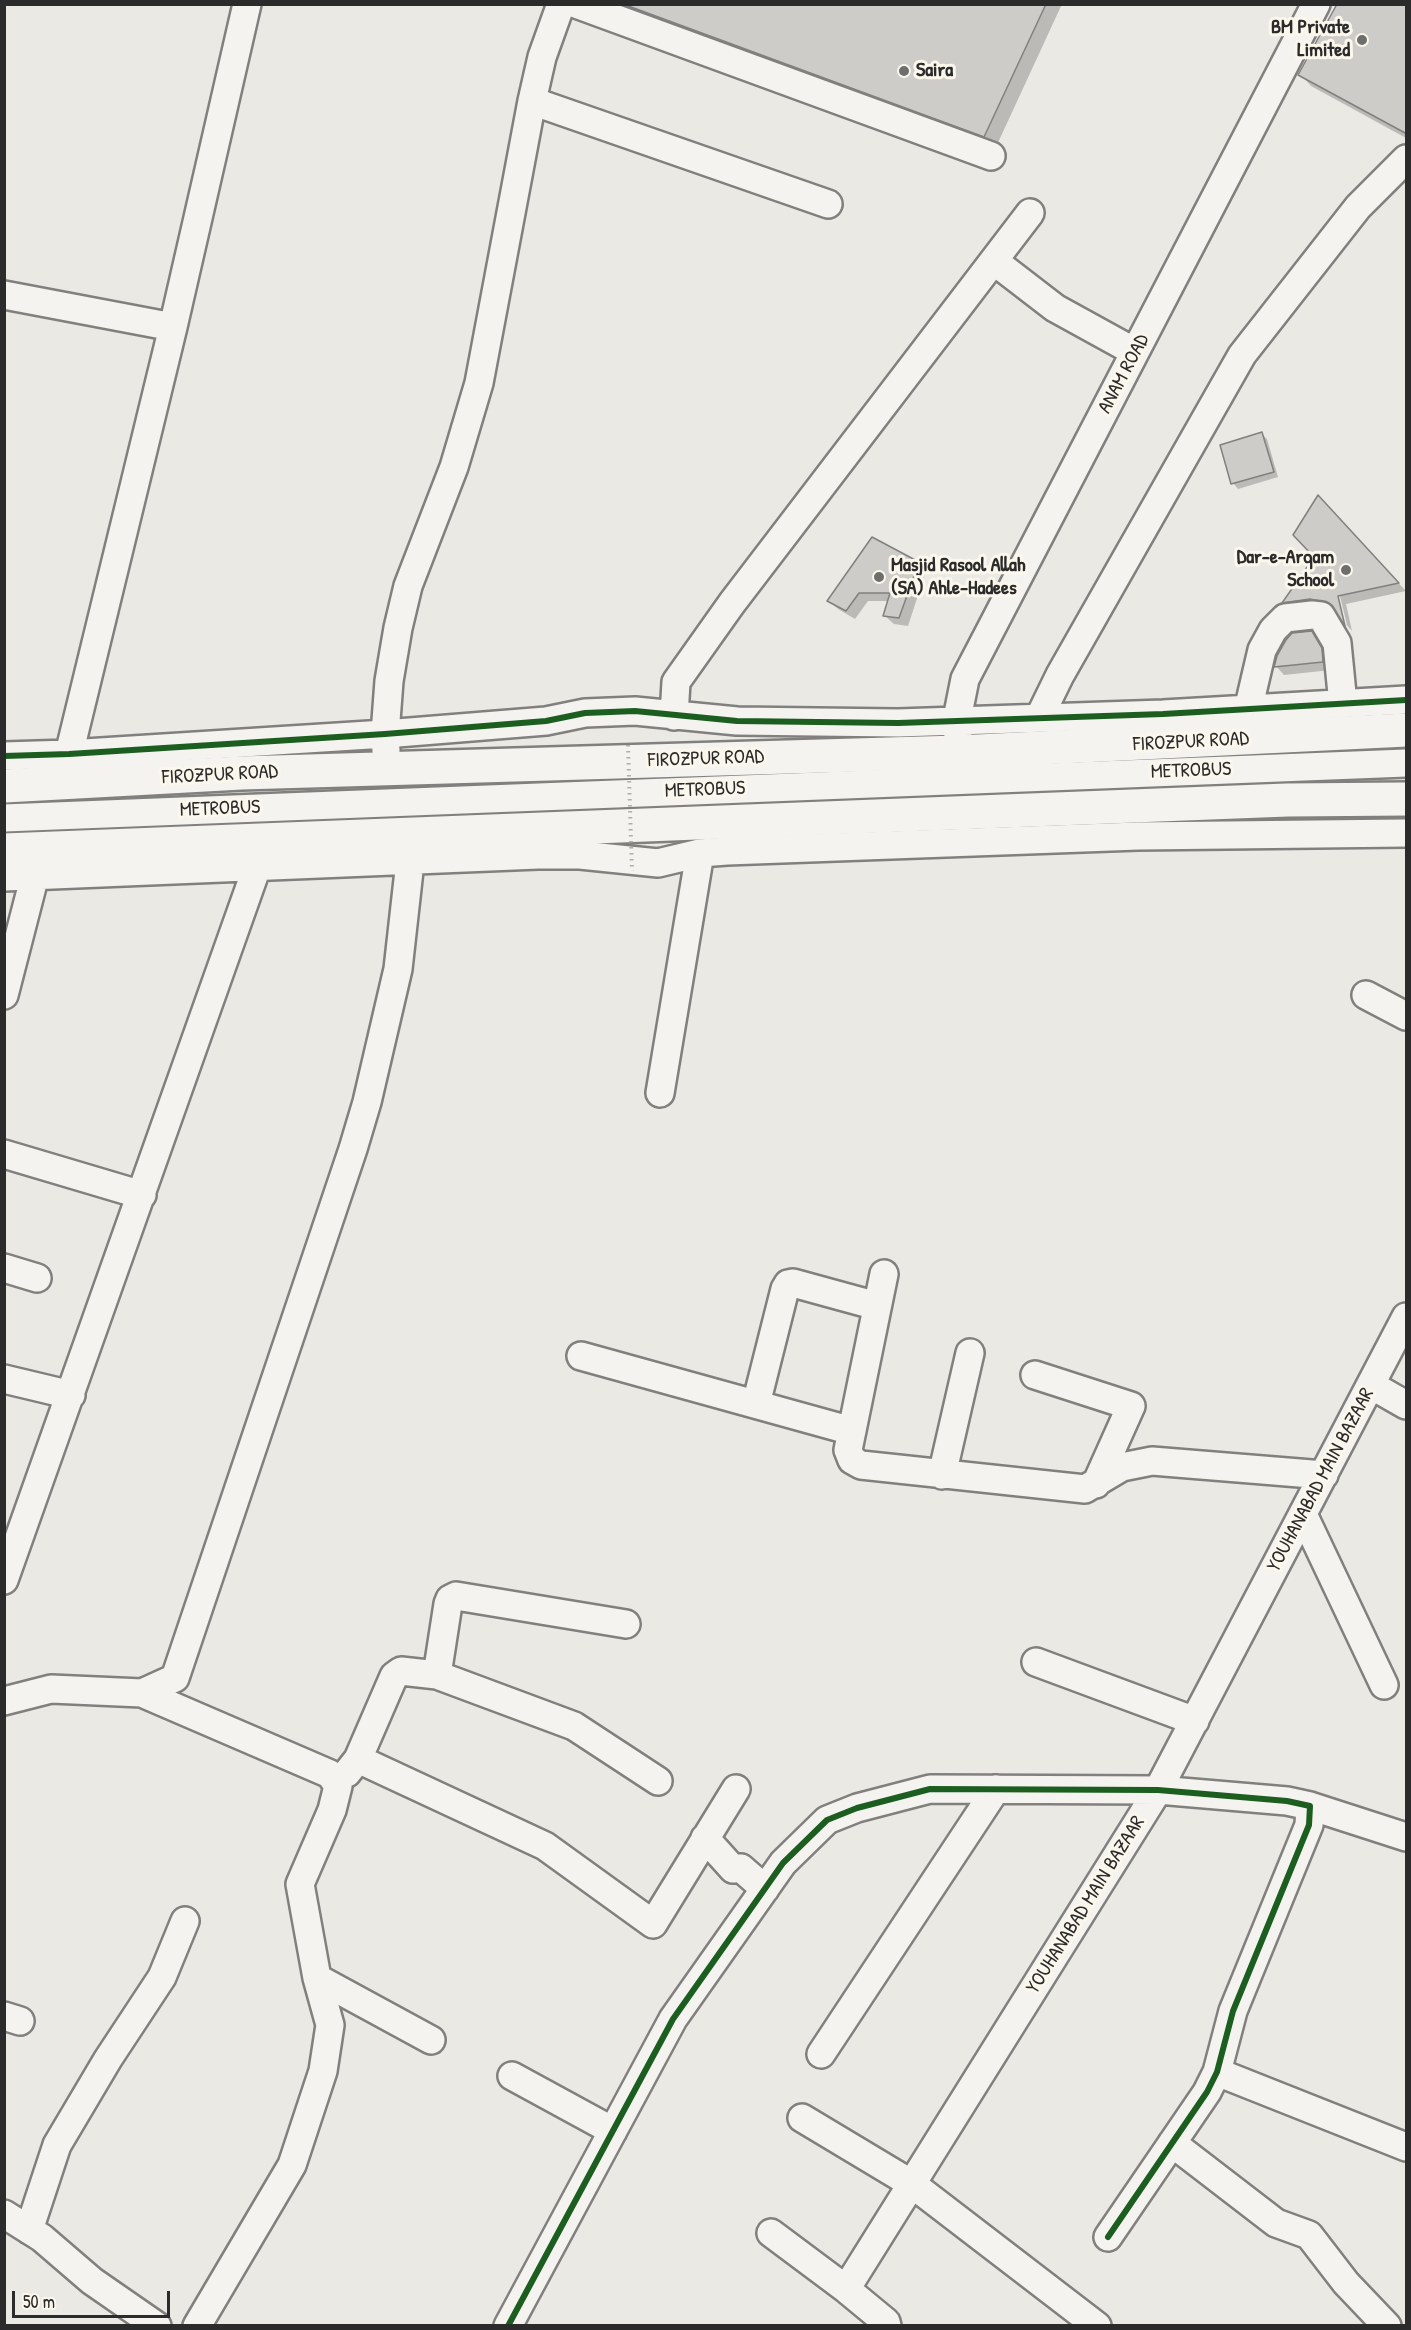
<!DOCTYPE html>
<style>
body{margin:0}
#map{position:relative;width:1411px;height:2330px;overflow:hidden;background:#eae9e4;font-family:"Patrick Hand",sans-serif}
canvas{display:block}
.frame{position:absolute;inset:0;border:6px solid #2b2b2b;pointer-events:none}
.scale{position:absolute;left:12px;top:2291px;width:158px;height:27px;box-sizing:border-box;border:3px solid #2b2b2b;border-top:0;padding-left:8px;font-size:18px;line-height:21px;white-space:nowrap;color:#2b2b2b;-webkit-text-stroke:4px #fbf7ec;paint-order:stroke}
</style>
<div id="map">
<canvas width="1411" height="2330"></canvas>
<div class="frame"></div>
<div class="scale">50 m</div>
</div>
<script>
const ctx = document.querySelector('canvas').getContext('2d');
ctx.lineJoin = 'round';
function paint(path, color) {
  ctx.fillStyle = color;
  ctx.fill(path, 'evenodd');
}
function poly(rows) {
  const path = new Path2D();
  for (const r of rows) {
    path.moveTo(r[0], r[1]);
    for (let i = 2; i < r.length; i += 2) path.lineTo(r[i], r[i + 1]);
  }
  return path;
}
function trace(path, color, width, dash) {
  ctx.strokeStyle = color;
  ctx.lineWidth = width;
  ctx.lineCap = dash ? 'butt' : 'round';
  ctx.setLineDash(dash || []);
  ctx.stroke(path);
}
function write(font, color, halo, rows, align = 'center') {
  ctx.font = font + ' "Patrick Hand",sans-serif';
  ctx.lineWidth = 6;
  ctx.setLineDash([]);
  ctx.textBaseline = 'middle';
  ctx.strokeStyle = halo;
  ctx.fillStyle = color;
  for (const [text, x, y, turn = 0] of rows) {
    ctx.save();
    ctx.translate(x, y);
    ctx.rotate((+turn || 0) * Math.PI / 180);
    ctx.textAlign = isNaN(turn) ? turn : align;
    if (halo) ctx.strokeText(text, 0, 0);
    ctx.fillText(text, 0, 0);
    ctx.restore();
  }
}
paint(poly([
 [606,4,1062,4,996,147],
 [1406,4,1406,138,1311,86,1300,74],
 [1262,434,1267,439,1278,477,1238,489,1233,483],
 [1326,506,1406,591,1346,604,1352,631,1345,623,1347,625,1338,588,1336,610,1320,607,1292,611,1284,603,1315,557],
 [918,563,926,571,908,626,894,624,885,616,890,601,868,601,855,619,838,609,829,601],
 [1311,632,1320,641,1330,658,1331,670,1284,675,1276,666]
]), '#0003');
const building = poly([
 [623,4,1046,4,984,137,623,4],
 [1337,4,1407,4,1407,134,1298,75,1337,4],
 [1262,432,1274,472,1231,484,1220,445,1262,432],
 [1318,495,1399,583,1338,596,1345,626,1329,603,1310,599,1282,603,1314,557,1293,535,1318,495],
 [872,537,919,562,899,618,883,616,890,593,859,593,846,611,827,601,872,537],
 [1312,631,1322,648,1323,662,1274,667,1277,656,1286,640,1292,633,1312,631]
]);
paint(building, '#cdccc8');
trace(building, '#81807e', 1.5);
const minor = poly([
 [576,4,991,156],
 [532,101,828,204],
 [994,261,1055,308,1135,352],
 [4,295,173,327],
 [1248,710,1262,650,1273,630,1285,618,1312,615,1321,616,1337,643,1343,704],
 [674,716,676,682,732,603,1030,213],
 [1039,718,1060,675,1242,355,1358,207,1406,159],
 [958,736,957,719,965,679,1316,4],
 [386,751,385,734,389,681,398,628,408,586,454,467,479,383,532,101,542,57,561,4],
 [4,756,69,754,385,734,546,721,585,713,635,711,737,721,898,723,1163,714,1406,700],
 [68,770,69,754,173,327,247,4],
 [4,818,1406,763],
 [4,877,538,855,580,855,658,863,700,853,727,851,1138,836,1406,833],
 [4,995,35,875,35,859],
 [1366,995,1406,1016],
 [660,1093,700,853],
 [4,1154,142,1195],
 [4,1268,37,1278],
 [884,1274,848,1450,852,1460,861,1465,1085,1489,1122,1467,1152,1461,1324,1475],
 [581,1356,852,1431],
 [1035,1375,1131,1406,1096,1484],
 [4,1379,71,1395],
 [1371,1385,1406,1405],
 [756,1404,785,1289,788,1284,793,1283,877,1306],
 [942,1475,970,1353],
 [1303,1514,1384,1685],
 [4,1580,257,867],
 [1036,1662,1195,1721],
 [437,1675,448,1604,450,1599,456,1596,626,1624],
 [142,1693,330,1774,338,1786,332,1810,300,1884,317,1978,330,2025,323,2071,292,2165,197,2326],
 [4,1701,51,1689,142,1693,175,1678,353,1149,367,1102,398,969,412,844],
 [358,1759,545,1846,653,1924,736,1789],
 [347,1773,358,1759,394,1676,401,1671,437,1675,574,1726,658,1781],
 [1310,1806,1406,1837],
 [705,1838,733,1869,741,1868,765,1889],
 [317,1978,431,2040],
 [4,2016,20,2021],
 [821,2054,996,1789],
 [1217,2072,1406,2147],
 [512,2076,613,2131],
 [802,2118,912,2184,1097,2326],
 [1172,2143,1276,2223,1309,2235,1346,2283,1387,2326],
 [4,2214,42,2238,92,2281,157,2326],
 [29,2230,57,2145,108,2059,162,1977,185,1921],
 [771,2233,846,2289,886,2322,887,2326],
 [846,2289,1158,1790,1406,1317],
 [508,2326,673,2019,783,1863,827,1820,857,1808,930,1789,1158,1790,1287,1801,1310,1806,1309,1825,1233,2011,1217,2072,1207,2092,1108,2237]
]);
const major = poly([
 [4,786,241,773,958,752,1406,730],
 [4,850,1287,800,1406,799]
]);
trace(minor, '#81807e', 32);
trace(major, '#81807e', 38);
trace(minor, '#f4f3ef', 27);
trace(major, '#f4f3ef', 33);
trace(poly([
 [628,745,632,871]
]), '#afaeac', 4, [1.5, 4.5]);
trace(poly([
 [4,756,69,754,385,734,546,721,585,713,635,711,737,721,898,723,1163,714,1406,700],
 [508,2326,673,2019,783,1863,827,1820,857,1808,930,1789,1158,1790,1287,1801,1310,1806,1309,1825,1233,2011,1217,2072,1207,2092,1108,2237]
]), '#1b5e20', 6);
for (const [x, y, r, color] of [
 [1362,40,6,"#6e6e6c"],
 [904,71,6,"#6e6e6c"],
 [1346,570,6,"#6e6e6c"],
 [879,577,6,"#6e6e6c"]
]) {
  const dot = new Path2D();
  dot.arc(x, y, r, 0, 2 * Math.PI);
  ctx.fillStyle = color;
  ctx.fill(dot);
  trace(dot, '#fbf7ec', 2);
}
write('bold 20px', '#2b2b2b', '#fbf7ec', [
 ["BM Private",1350,28],
 ["Limited",1350,51],
 ["Saira",916,71,"left"],
 ["Dar-e-Arqam",1334,558],
 ["School",1334,581],
 ["Masjid Rasool Allah",891,566,"left"],
 ["(SA) Ahle-Hadees",891,589,"left"]
], 'right');
write('20px', '#2b2b2b', '#fbf7ec', [
 ["ANAM ROAD",1124,374,-62],
 ["FIROZPUR ROAD",1191,742,-3],
 ["FIROZPUR ROAD",706,759,-2],
 ["METROBUS",1191,771,-2],
 ["FIROZPUR ROAD",220,775,-3],
 ["METROBUS",705,790,-2],
 ["METROBUS",220,809,-2],
 ["YOUHANABAD MAIN BAZAAR",1321,1480,-62],
 ["YOUHANABAD MAIN BAZAAR",1086,1905,-58]
]);
</script>
